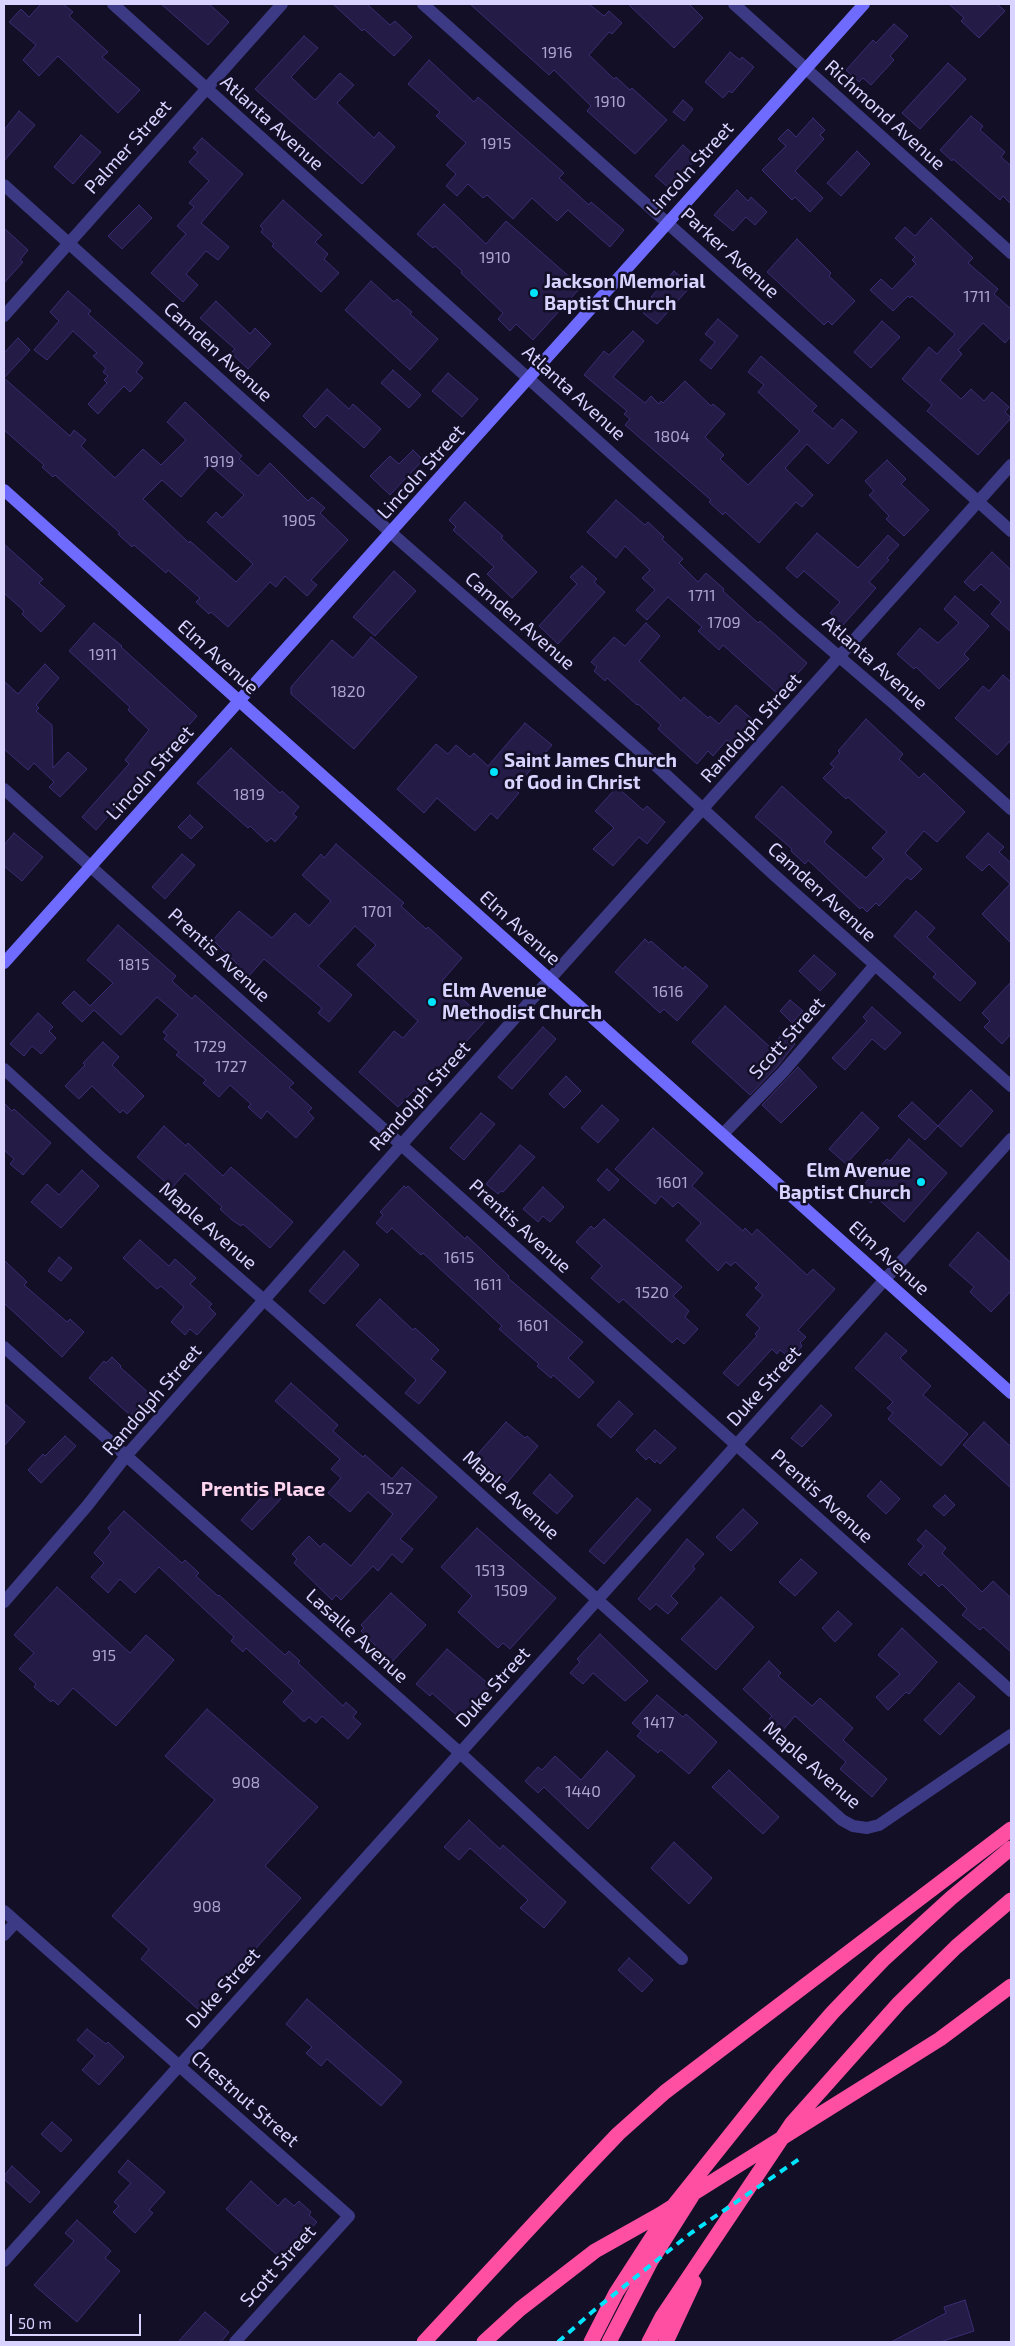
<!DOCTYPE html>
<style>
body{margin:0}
#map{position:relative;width:1015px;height:2346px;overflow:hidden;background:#130f26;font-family:"Exo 2",sans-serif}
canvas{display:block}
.frame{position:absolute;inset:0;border:5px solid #d9d4ff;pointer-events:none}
.scale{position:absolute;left:10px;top:2314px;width:131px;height:22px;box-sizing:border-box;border:2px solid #d9d4ff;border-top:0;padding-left:6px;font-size:15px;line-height:18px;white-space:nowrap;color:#d9d4ff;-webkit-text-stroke:4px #130f26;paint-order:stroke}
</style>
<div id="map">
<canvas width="1015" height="2346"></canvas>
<div class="frame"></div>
<div class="scale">50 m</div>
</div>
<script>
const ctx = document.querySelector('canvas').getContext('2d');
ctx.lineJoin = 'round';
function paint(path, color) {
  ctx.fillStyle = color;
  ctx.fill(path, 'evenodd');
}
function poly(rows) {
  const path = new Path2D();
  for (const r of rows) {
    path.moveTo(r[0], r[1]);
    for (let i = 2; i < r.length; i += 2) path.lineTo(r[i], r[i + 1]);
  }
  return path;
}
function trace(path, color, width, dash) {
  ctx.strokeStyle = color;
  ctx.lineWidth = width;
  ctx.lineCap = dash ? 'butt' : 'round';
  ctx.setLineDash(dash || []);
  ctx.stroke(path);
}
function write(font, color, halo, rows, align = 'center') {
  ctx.font = font + ' "Exo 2",sans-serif';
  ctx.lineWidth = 5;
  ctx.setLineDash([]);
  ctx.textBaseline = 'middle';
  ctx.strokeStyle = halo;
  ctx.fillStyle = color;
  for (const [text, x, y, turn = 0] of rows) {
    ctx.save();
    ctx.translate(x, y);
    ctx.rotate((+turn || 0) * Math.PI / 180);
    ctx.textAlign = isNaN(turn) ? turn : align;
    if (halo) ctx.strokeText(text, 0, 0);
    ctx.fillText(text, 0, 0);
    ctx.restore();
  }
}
const building = poly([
 [41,4,63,4,73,12,69,16,108,52,102,57,140,90,118,113,58,56,39,76,23,60,36,45,9,22,21,9,29,17,41,4],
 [161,4,209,4,229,22,208,45,161,4],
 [333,4,367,4,390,25,395,21,412,37,394,56,364,29,362,31,333,4],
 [470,4,589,4,604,16,609,11,622,23,612,34,609,32,589,55,614,79,616,77,630,90,632,88,667,120,635,154,587,111,591,106,554,70,549,75,470,4],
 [628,4,689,4,703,18,674,48,628,4],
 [949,4,997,4,1005,11,979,38,961,21,964,18,949,4],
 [894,24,908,36,890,56,894,60,871,85,863,78,859,82,846,70,873,40,876,43,894,24],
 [304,36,318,48,291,77,315,100,340,73,354,85,337,103,374,138,379,132,395,147,362,184,255,89,304,36],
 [730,52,740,60,742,57,754,67,732,93,729,91,723,98,705,82,730,52],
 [429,60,474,102,478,97,564,173,559,178,589,205,591,202,624,230,610,247,568,210,557,221,532,198,513,219,487,195,483,198,468,184,457,196,446,186,456,174,446,165,466,143,436,116,440,112,408,84,429,60],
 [948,63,966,79,920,129,902,113,948,63],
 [683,100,693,109,684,121,673,112,683,100],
 [19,111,35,125,4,161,4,130,19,111],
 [971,116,983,126,980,130,1005,152,1001,157,1011,166,1011,204,1003,196,1000,200,953,159,952,161,940,150,971,116],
 [813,118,825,130,820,135,824,139,795,171,823,198,810,212,795,197,792,200,762,170,786,146,778,139,788,129,796,137,813,118],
 [81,135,101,152,73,184,54,167,81,135],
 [202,138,243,174,201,223,229,247,218,260,206,251,186,274,198,285,183,302,151,273,186,234,177,226,194,207,189,203,209,181,189,162,198,152,193,148,202,138],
 [683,145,697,158,669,188,655,176,683,145],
 [857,151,870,164,841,196,827,183,857,151],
 [737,190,748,201,751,197,767,212,755,225,746,217,733,231,714,215,737,190],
 [283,200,322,235,315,242,328,254,324,259,339,273,321,292,272,246,274,244,261,232,263,229,260,226,283,200],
 [444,204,486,244,506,221,581,287,533,340,516,324,510,331,498,319,503,313,461,273,462,271,435,246,433,248,417,234,444,204],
 [139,205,152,218,122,249,108,236,139,205],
 [931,218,973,258,968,263,998,289,994,294,1011,309,1011,336,1005,343,983,323,958,350,962,354,940,380,961,399,971,389,984,401,992,392,1009,407,1005,412,1011,418,978,455,927,411,932,405,902,379,929,347,937,354,955,334,912,296,910,298,908,296,893,311,870,290,881,279,892,289,916,264,912,260,915,257,895,238,905,227,915,236,931,218],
 [4,228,28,250,20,260,23,262,4,283,4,228],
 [797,239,831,273,829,276,855,301,832,325,828,321,824,325,767,272,797,239],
 [674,271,691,286,657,324,643,313,656,300,651,297,674,271],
 [371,281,394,302,397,299,412,312,410,314,438,339,410,370,345,310,371,281],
 [68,291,91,311,88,314,143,363,136,372,143,378,130,392,124,386,98,414,88,404,107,383,104,380,108,376,103,372,106,368,93,356,97,353,73,331,47,360,34,350,59,321,50,312,68,291],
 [216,301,250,334,255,328,271,344,248,369,231,353,235,349,200,318,216,301],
 [718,319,738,336,711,369,700,360,715,342,705,334,718,319],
 [882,321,900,337,871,368,854,352,882,321],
 [633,331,644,341,613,377,645,403,651,396,659,404,661,401,663,403,685,381,711,406,713,404,725,414,705,437,724,455,720,459,748,485,800,431,758,392,764,385,748,372,761,356,817,406,812,411,833,429,842,419,857,432,828,464,807,444,785,468,813,495,802,507,796,502,759,543,725,512,723,515,709,502,711,500,625,425,630,419,624,414,627,411,584,375,604,351,609,355,633,331],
 [18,338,30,350,4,378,4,353,18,338],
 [393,370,421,395,409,408,381,383,393,370],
 [448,373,478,399,462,417,432,391,448,373],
 [4,378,70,436,74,430,86,440,81,446,115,478,143,449,161,465,186,440,167,422,185,402,242,456,239,459,258,476,270,463,308,501,312,497,325,508,320,513,348,540,311,580,317,585,307,596,285,576,276,587,270,582,228,627,211,612,209,614,196,602,200,598,168,570,166,573,134,545,132,547,118,534,120,533,55,475,53,477,42,467,44,465,4,430,4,378],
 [210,465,244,495,222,518,216,512,207,522,253,564,236,582,190,541,189,543,143,499,162,480,181,497,210,465],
 [327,389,349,409,353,404,381,429,364,448,327,415,315,428,303,416,327,389],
 [413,450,423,460,390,495,370,476,390,456,399,464,413,450],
 [887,460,906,479,901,484,929,510,904,536,886,519,889,516,869,495,874,491,865,481,887,460],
 [616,500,645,525,648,522,664,537,662,539,683,559,679,563,698,582,706,573,724,589,723,591,758,623,760,621,807,663,779,695,723,645,719,650,698,631,702,627,668,597,647,620,636,610,655,590,642,578,650,570,625,546,616,558,587,532,616,500],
 [465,502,503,536,501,538,537,572,512,598,487,574,494,567,453,530,456,527,449,520,465,502],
 [817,533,858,568,888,535,899,545,887,558,889,560,869,582,876,588,843,625,830,613,840,602,804,571,797,578,786,568,817,533],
 [4,544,43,579,39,583,65,606,41,632,22,614,24,611,4,593,4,544],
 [992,552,1011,570,1011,632,991,614,1001,602,981,584,974,591,964,582,992,552],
 [582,566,597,579,594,582,605,592,558,644,539,626,577,584,570,577,582,566],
 [394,571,416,591,375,636,353,617,394,571],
 [955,596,989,626,964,654,969,659,939,689,916,667,914,669,897,654,920,628,938,643,959,623,944,609,955,596],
 [94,623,122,646,121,647,197,716,96,830,82,817,129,764,125,760,149,730,128,710,130,707,69,651,94,623],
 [646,623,660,636,639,661,681,701,684,697,708,718,710,716,719,724,736,705,754,721,733,745,727,740,713,756,708,751,697,764,658,729,661,725,638,704,637,705,607,678,605,681,594,671,597,667,591,662,614,637,625,646,646,623],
 [371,637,417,677,354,749,291,694,291,687,332,640,353,658,371,637],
 [45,664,59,678,36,705,39,708,36,711,52,725,53,768,68,752,87,769,60,797,49,787,54,782,34,763,28,770,4,749,4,681,18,694,45,664],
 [1003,675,1011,682,1011,740,997,755,955,718,983,686,989,691,1003,675],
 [866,719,903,754,899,759,919,778,924,773,965,812,937,842,924,831,905,853,922,869,911,880,907,877,879,906,876,903,867,912,862,907,860,909,808,860,805,864,791,851,792,849,755,817,782,786,832,832,824,842,866,878,884,859,872,848,887,832,848,797,846,799,823,778,834,767,830,764,840,753,838,751,866,719],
 [525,723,552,745,514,789,519,793,497,819,491,813,475,831,437,798,424,813,397,789,436,744,448,754,456,745,470,757,474,753,488,766,525,723],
 [231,748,280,793,282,791,299,807,293,814,297,817,275,842,271,838,267,842,250,826,248,828,197,783,231,748],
 [617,787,643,810,647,806,665,822,647,844,639,837,613,866,593,849,614,828,595,811,617,787],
 [190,815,203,827,191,839,178,827,190,815],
 [14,833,43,857,22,881,4,866,4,845,14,833],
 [988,833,1004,847,999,852,1011,863,1011,943,982,914,1010,884,989,864,982,871,966,857,988,833],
 [336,844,404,903,401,906,426,929,428,927,462,958,442,981,486,1020,418,1094,414,1090,398,1107,359,1072,394,1031,403,1038,418,1021,357,965,376,945,355,926,318,966,352,995,329,1022,318,1013,322,1008,264,959,249,976,213,940,239,911,272,938,295,913,309,926,331,901,302,875,321,854,324,858,336,844],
 [182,854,195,865,165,899,152,887,182,854],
 [916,911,935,928,927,937,976,983,960,1001,933,977,936,974,894,936,916,911],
 [118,925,176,976,172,981,192,999,195,995,294,1083,289,1087,312,1108,308,1112,314,1118,296,1138,267,1111,261,1119,248,1107,251,1104,230,1085,219,1097,203,1083,206,1080,176,1055,179,1052,164,1039,167,1035,163,1032,178,1015,157,997,121,1035,94,1010,82,1022,62,1003,74,991,90,1006,113,983,87,960,118,925],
 [645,939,649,943,651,941,683,969,685,966,708,986,677,1021,664,1009,660,1013,615,972,645,939],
 [814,955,836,974,820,991,799,971,814,955],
 [1011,982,1011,1034,1002,1044,984,1027,990,1021,982,1013,1011,982],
 [790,1000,803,1011,792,1023,780,1011,790,1000],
 [725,1006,771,1048,783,1033,795,1044,777,1067,750,1095,692,1042,725,1006],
 [872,1007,901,1033,885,1050,872,1039,845,1070,832,1058,867,1021,863,1017,872,1007],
 [38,1013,53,1027,49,1031,56,1038,41,1054,32,1046,24,1056,10,1044,38,1013],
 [543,1027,556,1039,512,1089,498,1077,543,1027],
 [103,1042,119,1057,112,1065,144,1096,127,1114,123,1110,120,1113,92,1086,79,1099,65,1086,85,1065,83,1063,103,1042],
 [798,1067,817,1087,781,1123,762,1105,798,1067],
 [566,1076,581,1091,564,1108,549,1094,566,1076],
 [971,1090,993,1111,961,1147,938,1126,971,1090],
 [912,1102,938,1126,925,1140,898,1116,912,1102],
 [4,1103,12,1111,14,1109,51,1143,23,1175,10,1164,14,1159,4,1150,4,1103],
 [602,1105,619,1120,598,1143,581,1128,602,1105],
 [862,1112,879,1128,846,1164,829,1149,862,1112],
 [481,1113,495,1124,464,1160,450,1148,481,1113],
 [164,1126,186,1146,188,1143,223,1176,231,1167,293,1222,270,1248,243,1224,241,1226,232,1220,220,1209,222,1207,185,1173,172,1188,137,1157,164,1126],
 [653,1128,703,1173,692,1186,743,1231,745,1228,752,1235,757,1229,807,1275,813,1269,835,1289,798,1330,806,1337,800,1343,802,1346,791,1359,780,1350,777,1354,772,1349,738,1386,723,1373,757,1336,755,1334,760,1328,746,1315,763,1295,755,1288,759,1284,735,1262,731,1266,726,1262,718,1271,686,1240,701,1223,678,1202,673,1207,661,1196,655,1204,615,1169,653,1128],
 [909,1139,947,1173,904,1222,876,1197,871,1203,858,1191,887,1159,890,1161,909,1139],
 [520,1145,535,1157,503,1192,501,1191,498,1194,486,1184,520,1145],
 [607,1169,619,1180,609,1191,597,1180,607,1169],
 [82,1170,99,1186,61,1228,31,1202,47,1184,59,1195,82,1170],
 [404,1186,406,1188,408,1186,465,1239,467,1236,509,1276,508,1278,583,1342,568,1358,594,1382,579,1398,553,1375,551,1378,537,1366,539,1364,499,1329,502,1326,423,1253,421,1255,392,1228,387,1233,376,1223,383,1215,380,1212,404,1186],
 [543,1187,564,1207,550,1222,543,1216,538,1222,523,1209,543,1187],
 [604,1219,682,1287,673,1296,689,1311,685,1317,698,1329,684,1344,677,1338,672,1343,623,1299,619,1303,591,1278,602,1266,576,1242,591,1226,594,1229,604,1219],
 [978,1232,1011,1263,1011,1291,991,1312,970,1292,974,1287,949,1265,978,1232],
 [140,1240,169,1266,175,1259,196,1278,190,1284,212,1304,209,1307,216,1314,197,1335,190,1329,185,1335,171,1322,184,1307,161,1286,157,1289,123,1258,140,1240],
 [344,1251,359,1265,324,1304,309,1291,344,1251],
 [59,1257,72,1268,61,1281,48,1271,59,1257],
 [4,1260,27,1282,24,1285,67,1322,70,1319,84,1332,62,1357,4,1303,4,1260],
 [380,1299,413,1330,415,1328,439,1350,431,1359,446,1372,419,1404,405,1393,416,1380,356,1325,380,1299],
 [886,1333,907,1351,900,1358,931,1386,923,1395,968,1434,941,1466,888,1419,893,1413,887,1408,893,1402,855,1368,886,1333],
 [112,1357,121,1366,120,1367,150,1394,131,1416,89,1378,104,1361,106,1363,112,1357],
 [291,1383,338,1425,333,1431,363,1457,365,1455,392,1479,402,1467,437,1497,400,1539,413,1549,402,1563,392,1554,378,1571,373,1566,341,1600,336,1595,332,1600,294,1563,297,1559,292,1554,309,1536,320,1547,324,1543,351,1566,393,1514,368,1492,350,1512,328,1493,341,1478,331,1469,340,1459,275,1401,291,1383],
 [619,1401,633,1414,611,1438,597,1425,619,1401],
 [4,1403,25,1422,4,1446,4,1403],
 [821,1405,832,1415,802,1447,791,1438,821,1405],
 [506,1422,525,1438,527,1436,538,1446,507,1483,476,1456,506,1422],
 [984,1422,1011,1447,1011,1488,963,1445,984,1422],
 [655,1430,676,1448,660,1464,657,1460,655,1463,649,1457,646,1460,636,1450,655,1430],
 [65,1436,76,1446,41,1483,28,1470,43,1454,45,1456,65,1436],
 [550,1474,573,1496,557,1514,533,1493,550,1474],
 [881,1481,900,1499,886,1514,867,1496,881,1481],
 [269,1489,281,1499,252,1530,241,1520,269,1489],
 [945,1495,955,1505,944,1516,933,1506,945,1495],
 [637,1498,651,1510,604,1564,589,1551,637,1498],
 [743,1509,758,1523,731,1551,716,1537,743,1509],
 [124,1511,182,1563,185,1560,199,1573,196,1576,218,1596,219,1595,277,1648,285,1655,289,1651,300,1661,298,1663,343,1706,346,1702,357,1712,353,1717,361,1724,348,1739,322,1716,316,1723,309,1717,304,1722,283,1702,293,1691,246,1648,243,1652,231,1641,234,1637,159,1567,135,1593,120,1579,108,1593,91,1577,104,1563,94,1553,111,1532,108,1528,124,1511],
 [477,1528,556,1598,510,1649,503,1643,498,1648,458,1612,472,1596,441,1567,477,1528],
 [926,1530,946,1548,942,1553,982,1592,993,1581,1011,1598,1011,1652,983,1627,980,1630,962,1615,967,1609,942,1584,939,1587,924,1572,921,1576,908,1564,924,1546,917,1540,926,1530],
 [687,1539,704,1554,693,1566,695,1569,671,1596,678,1603,668,1614,656,1604,650,1610,638,1599,687,1539],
 [801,1559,817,1573,795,1596,779,1582,801,1559],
 [57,1587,130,1653,146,1635,174,1660,116,1726,73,1688,58,1705,53,1700,51,1702,34,1687,36,1684,19,1669,34,1653,14,1635,57,1587],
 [391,1593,426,1625,392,1662,361,1631,364,1628,361,1625,391,1593],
 [721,1597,754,1627,716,1670,681,1639,721,1597],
 [838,1611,852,1624,835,1642,822,1628,838,1611],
 [902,1628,937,1662,909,1694,906,1692,888,1710,876,1697,900,1674,878,1655,902,1628],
 [600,1634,648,1681,625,1701,593,1673,583,1684,570,1673,580,1662,577,1659,600,1634],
 [447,1649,491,1686,461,1719,432,1693,430,1696,416,1684,447,1649],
 [769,1661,781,1673,778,1676,812,1706,820,1698,853,1728,843,1740,887,1779,872,1797,840,1769,846,1762,795,1716,782,1731,769,1719,772,1716,743,1689,769,1661],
 [959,1683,975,1697,940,1735,924,1720,959,1683],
 [657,1695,683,1717,686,1714,717,1742,689,1774,661,1750,658,1753,637,1736,641,1731,632,1723,657,1695],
 [207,1709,318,1807,265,1866,301,1898,200,2011,141,1959,149,1949,112,1916,215,1800,165,1756,207,1709],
 [607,1751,635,1776,588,1829,544,1787,538,1793,525,1781,538,1767,542,1770,555,1756,581,1780,607,1751],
 [729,1770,779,1817,763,1834,712,1787,729,1770],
 [469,1820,500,1849,503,1845,566,1902,544,1928,520,1908,528,1900,470,1848,459,1860,444,1847,469,1820],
 [674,1842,712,1878,689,1904,651,1868,674,1842],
 [629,1958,653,1980,642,1992,618,1970,629,1958],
 [307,1999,402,2082,381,2106,327,2059,321,2066,306,2053,312,2047,286,2024,307,1999],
 [87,2029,106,2044,108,2042,124,2057,99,2085,82,2070,95,2056,77,2040,87,2029],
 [52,2122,72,2140,61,2152,41,2134,52,2122],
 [128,2160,165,2192,149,2210,153,2213,135,2233,113,2212,119,2206,114,2202,131,2183,118,2172,128,2160],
 [12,2166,40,2192,30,2203,4,2179,4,2176,12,2166],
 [251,2181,278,2206,285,2198,294,2206,299,2201,311,2212,309,2215,317,2222,307,2233,311,2237,287,2264,226,2209,251,2181],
 [77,2220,111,2251,105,2258,120,2271,77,2322,34,2285,74,2241,65,2233,77,2220],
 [965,2300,974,2331,940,2342,891,2342,946,2313,944,2307,965,2300],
 [205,2312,229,2332,221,2342,178,2342,205,2312]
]);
paint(building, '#241b47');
trace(building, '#3b2d73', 1);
trace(poly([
 [113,4,793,617,893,703,1011,809],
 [423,4,1011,531],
 [734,4,1011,253],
 [4,185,364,509,650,760,772,873,1011,1086],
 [4,316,282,4],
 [4,789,1011,1691],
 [4,1069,98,1155,280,1314,842,1820,853,1826,867,1828,879,1825,1011,1735],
 [723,1134,783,1072,875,965],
 [4,1347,459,1752,682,1959],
 [4,1602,87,1506,126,1456,402,1144,1011,465],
 [4,1911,349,2216,235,2342],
 [4,1935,16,1922],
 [4,2261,1011,1139]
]), '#3d3a85', 12);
trace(poly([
 [4,490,1011,1393],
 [4,963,864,4]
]), '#6f6bff', 12);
trace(poly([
 [424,2342,580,2174,618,2134,665,2092,1011,1829],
 [484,2342,520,2309,595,2251,659,2215,940,2039,1011,1986],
 [591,2342,616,2293,667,2214,778,2075,833,2012,883,1960,951,1898,1011,1848],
 [609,2342,651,2261,692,2196],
 [649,2342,662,2317,792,2123,899,2003,956,1947,1011,1900],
 [666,2342,694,2282]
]), '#ff4fa3', 15);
trace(poly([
 [558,2342,592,2312,691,2233,802,2157]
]), '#00e5ff', 4, [8, 6]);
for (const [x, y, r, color] of [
 [534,293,5,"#00e5ff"],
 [494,772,5,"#00e5ff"],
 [432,1002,5,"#00e5ff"],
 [921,1182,5,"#00e5ff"]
]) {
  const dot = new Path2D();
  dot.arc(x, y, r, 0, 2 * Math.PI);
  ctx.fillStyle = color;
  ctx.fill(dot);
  trace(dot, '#130f26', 2);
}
write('16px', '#aca6d1', null, [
 ["1916",557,53],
 ["1910",610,102],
 ["1915",496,144],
 ["1910",495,258],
 ["1711",977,297],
 ["1804",672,437],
 ["1919",219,462],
 ["1905",299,521],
 ["1711",702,596],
 ["1709",724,623],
 ["1911",103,655],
 ["1820",348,692],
 ["1819",249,795],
 ["1701",377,912],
 ["1815",134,965],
 ["1616",668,992],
 ["1729",210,1047],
 ["1727",231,1067],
 ["1601",672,1183],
 ["1615",459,1258],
 ["1611",488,1285],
 ["1520",652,1293],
 ["1601",533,1326],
 ["1527",396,1489],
 ["1513",490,1571],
 ["1509",511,1591],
 ["915",104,1656],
 ["1417",659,1723],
 ["908",246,1783],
 ["1440",583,1792],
 ["908",207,1907]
]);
write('19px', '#d9d4ff', '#130f26', [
 ["Richmond Avenue",885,115,42],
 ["Atlanta Avenue",272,123,42],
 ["Palmer Street",128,147,-48],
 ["Lincoln Street",690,169,-48],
 ["Parker Avenue",730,253,42],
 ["Camden Avenue",218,352,42],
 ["Atlanta Avenue",574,393,42],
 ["Lincoln Street",421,472,-48],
 ["Camden Avenue",520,621,41],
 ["Elm Avenue",218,657,42],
 ["Atlanta Avenue",875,663,41],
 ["Randolph Street",751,728,-48],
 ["Lincoln Street",150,773,-48],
 ["Camden Avenue",822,892,42],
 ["Elm Avenue",520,928,42],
 ["Prentis Avenue",219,955,42],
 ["Scott Street",787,1038,-48],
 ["Randolph Street",420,1096,-48],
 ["Maple Avenue",208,1226,41],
 ["Prentis Avenue",520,1226,42],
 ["Elm Avenue",889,1258,42],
 ["Duke Street",764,1386,-48],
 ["Randolph Street",152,1400,-49],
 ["Maple Avenue",511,1495,42],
 ["Prentis Avenue",822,1496,42],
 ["Lasalle Avenue",357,1636,42],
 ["Duke Street",493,1687,-48],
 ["Maple Avenue",812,1765,41],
 ["Duke Street",223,1988,-48],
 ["Chestnut Street",245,2099,41],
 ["Scott Street",278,2266,-48]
]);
write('bold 19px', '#d9d4ff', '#130f26', [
 ["Jackson Memorial",544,282],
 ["Baptist Church",544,304],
 ["Saint James Church",504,761],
 ["of God in Christ",504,783],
 ["Elm Avenue",442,991],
 ["Methodist Church",442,1013],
 ["Elm Avenue",911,1171,"right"],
 ["Baptist Church",911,1193,"right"]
], 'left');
write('bold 20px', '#ffd6f0', '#130f26', [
 ["Prentis Place",263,1489]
]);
</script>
